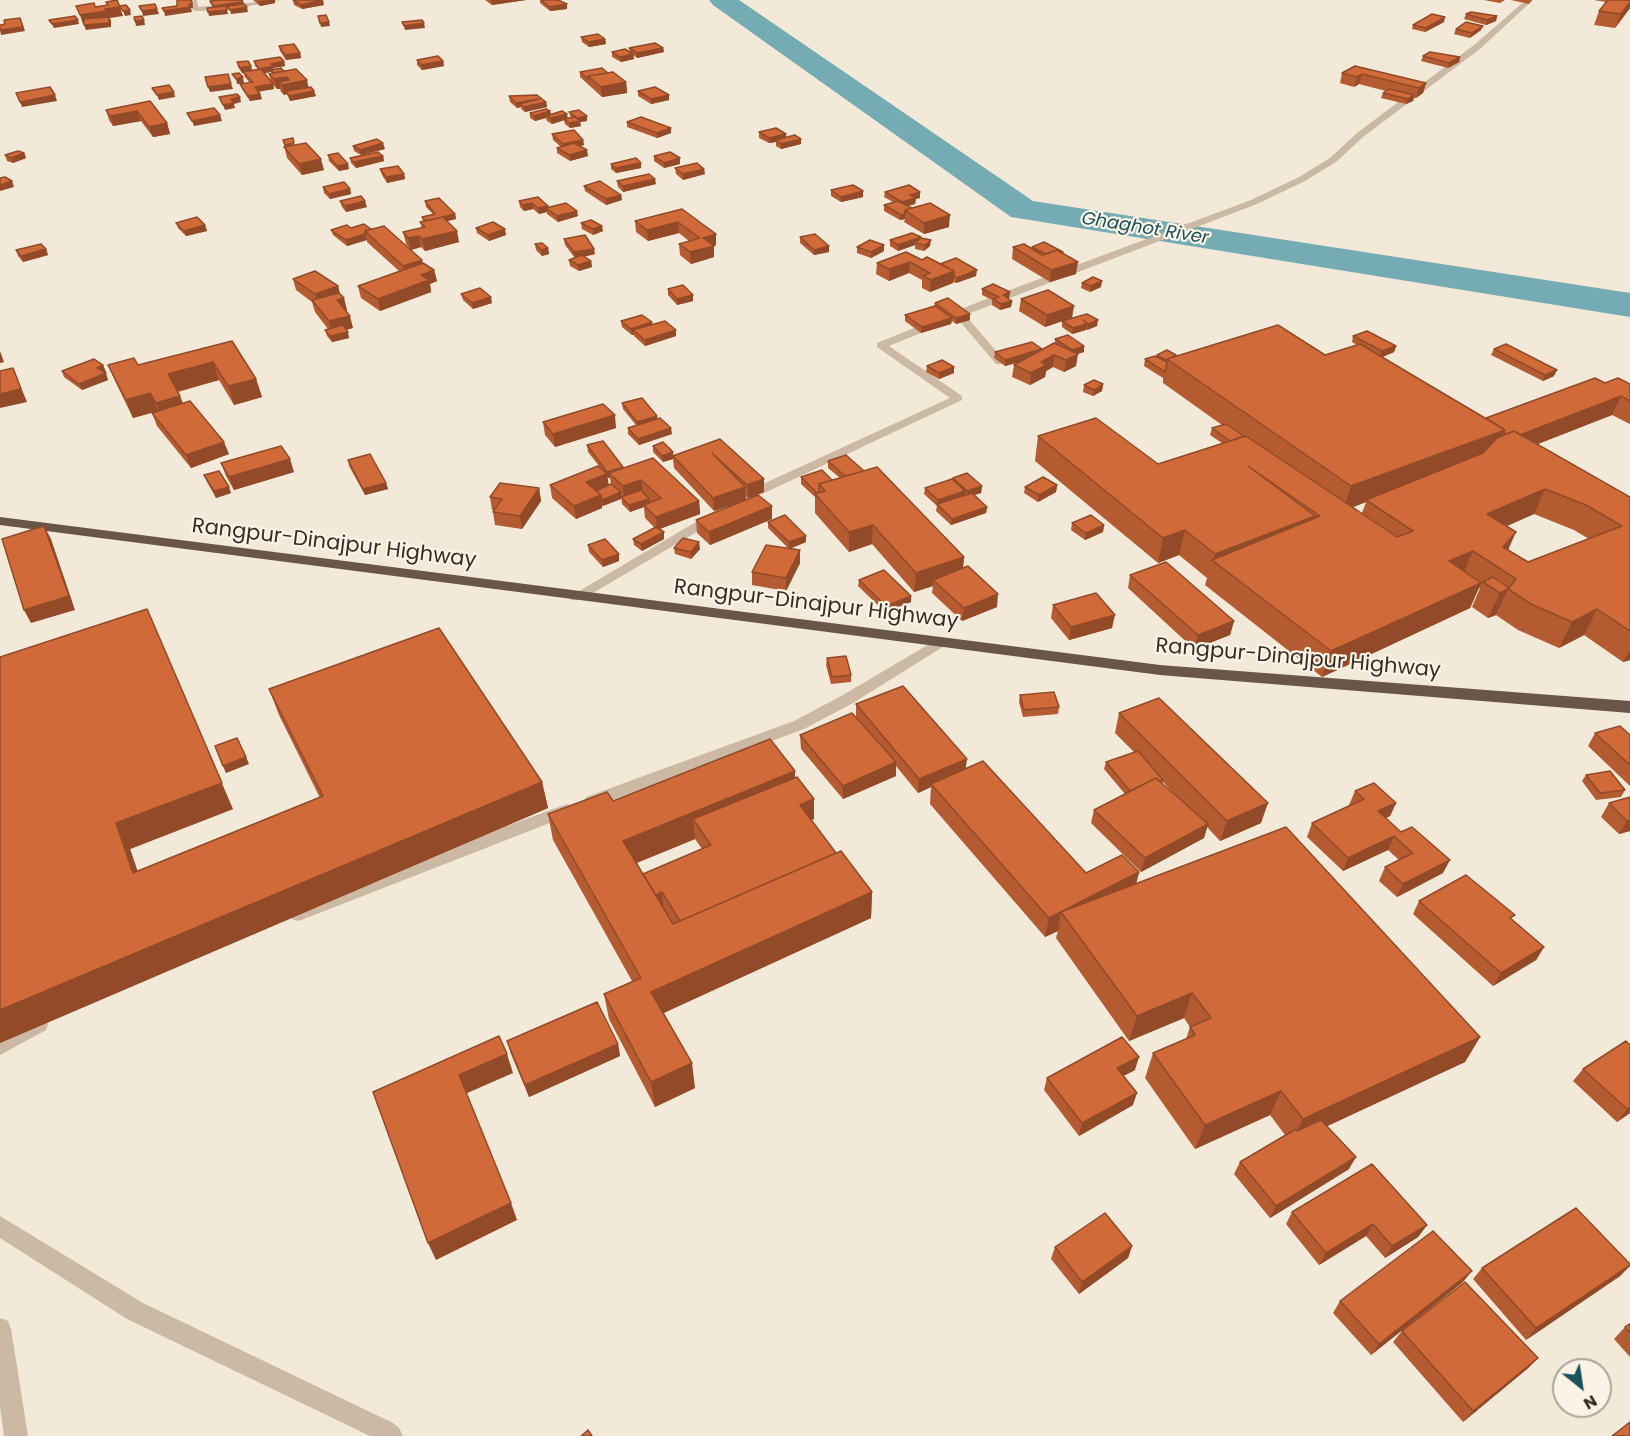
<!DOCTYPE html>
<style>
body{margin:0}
#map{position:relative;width:1630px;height:1436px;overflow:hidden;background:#f3e9d8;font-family:Poppins,sans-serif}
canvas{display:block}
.north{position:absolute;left:1552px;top:1358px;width:60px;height:60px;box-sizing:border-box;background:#fbf3e5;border:2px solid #ada499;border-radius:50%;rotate:150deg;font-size:16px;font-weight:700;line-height:24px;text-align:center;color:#372d26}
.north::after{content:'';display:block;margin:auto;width:21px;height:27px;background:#18525c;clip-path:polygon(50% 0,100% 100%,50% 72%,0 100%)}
</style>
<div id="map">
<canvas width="1630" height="1436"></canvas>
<div class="north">N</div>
</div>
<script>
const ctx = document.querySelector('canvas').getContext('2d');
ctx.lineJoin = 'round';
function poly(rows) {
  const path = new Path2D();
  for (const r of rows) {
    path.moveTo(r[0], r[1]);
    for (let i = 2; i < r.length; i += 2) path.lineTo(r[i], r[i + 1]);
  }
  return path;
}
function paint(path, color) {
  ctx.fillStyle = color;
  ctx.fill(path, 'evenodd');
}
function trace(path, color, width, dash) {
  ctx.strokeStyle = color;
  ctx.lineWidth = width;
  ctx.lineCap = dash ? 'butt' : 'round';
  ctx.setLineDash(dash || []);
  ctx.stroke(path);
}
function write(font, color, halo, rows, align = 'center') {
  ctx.font = font + ' Poppins,sans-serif';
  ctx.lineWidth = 4.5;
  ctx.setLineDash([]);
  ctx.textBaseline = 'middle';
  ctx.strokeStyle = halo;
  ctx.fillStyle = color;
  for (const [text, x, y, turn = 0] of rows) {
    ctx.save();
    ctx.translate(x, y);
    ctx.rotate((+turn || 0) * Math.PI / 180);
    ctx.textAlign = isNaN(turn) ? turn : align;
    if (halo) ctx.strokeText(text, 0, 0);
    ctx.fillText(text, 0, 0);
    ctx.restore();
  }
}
paint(poly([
 [709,0,739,0,1033,201,1630,293,1630,317,1011,217,713,5,709,0]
]), '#75abb3');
paint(poly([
 [191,0,197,0,198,7,283,0,227,10,195,11,192,9,191,0],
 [1526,0,1533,0,1480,49,1363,137,1336,162,1305,181,1257,204,965,315,1004,360,1004,364,996,364,957,318,889,346,962,396,962,400,758,496,581,600,571,600,569,597,750,490,950,398,877,347,877,343,991,297,1251,200,1299,177,1330,158,1357,133,1474,45,1526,0],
 [941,637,948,642,946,645,853,703,804,729,598,805,586,805,584,801,586,797,794,721,843,695,941,637],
 [567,804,573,806,575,810,573,814,304,919,298,921,292,919,289,914,292,909,463,842,567,804],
 [39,1016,46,1018,48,1024,46,1030,0,1055,0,1037,39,1016],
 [0,1216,143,1303,393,1423,399,1428,403,1436,370,1436,127,1319,0,1238,0,1216],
 [0,1318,8,1321,11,1329,28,1436,4,1436,0,1406,0,1318]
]), '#ccb9a3');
paint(poly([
 [0,517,1160,665,1630,701,1630,713,1160,675,0,525,0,517]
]), '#6a5648');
paint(poly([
 [253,0,275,0,275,3,260,6],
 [293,0,324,5,302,9,294,5],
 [485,0,526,0,492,5],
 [540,0,558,0,567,4,567,9,550,11,540,3],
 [1484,0,1505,0,1500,3],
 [1511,0,1532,0,1529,4],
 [1594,0,1630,0,1630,8,1615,28,1594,25,1599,11,1606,2],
 [1466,14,1497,16,1496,21,1486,25,1464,19],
 [1444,22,1425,32,1412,29,1413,25],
 [1456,29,1481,30,1470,38,1454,34],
 [581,37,605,39,606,44,589,47,582,42],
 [279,46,300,53,301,58,286,60,280,51],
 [629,48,663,48,664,52,637,58,633,55,634,59,621,62,612,57,612,52,630,52],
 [1423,56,1460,57,1459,62,1448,68,1421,61],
 [417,60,443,61,444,66,422,70,417,65],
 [254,61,284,61,285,66,273,68,274,69,284,71,308,87,316,96,290,101,287,94,284,95,281,92,280,89,277,89,273,85,274,89,259,91,262,99,250,101,242,89,240,84,250,83,245,77,243,72,242,73,238,67,237,62,251,66,252,70,258,69,255,66],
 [271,72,272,73,269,74,271,82,264,73],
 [1355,66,1426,83,1423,93,1416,98,1414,98,1413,101,1406,104,1381,98,1383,93,1386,91,1359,84,1354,87,1340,83,1342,73],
 [580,72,608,73,626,82,627,93,602,97,580,77],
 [638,91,669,95,669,100,651,104,638,96],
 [509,96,546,102,547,107,525,112,521,109,521,107,517,108,510,102],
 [150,101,167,123,170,134,153,137,141,121,113,126,109,120,106,110],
 [550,111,551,114,568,118,571,118,569,112,587,121,580,122,581,126,570,128,565,124,564,120,552,124,547,121,546,118,535,121,530,118,530,113],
 [627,122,671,133,657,138,627,127],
 [759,132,786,134,786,138,801,144,781,149,776,146,776,142,769,143,759,138],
 [552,134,583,140,584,145,580,146,588,156,570,161,557,153,557,148,561,147,553,140],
 [283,140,295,145,324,170,302,175,287,158],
 [353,146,385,149,361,155,354,151],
 [24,153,26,158,13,163,7,161,5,155],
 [328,155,349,169,339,171,329,161],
 [383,156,384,161,356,168,351,163,350,158],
 [654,156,680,158,680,164,664,168,654,161],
 [611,164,641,168,616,173,611,169],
 [675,168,705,174,683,180,676,174],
 [380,169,404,174,405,179,387,183,382,175],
 [617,181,656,184,623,192,618,187],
 [584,186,621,195,622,200,606,205,585,191],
 [323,187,350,189,351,194,330,199,324,193],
 [831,190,863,197,841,202,831,196],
 [885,192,920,198,916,199,915,204,907,206,949,227,924,234,904,222,905,219,900,220,884,211,884,205,893,202,884,197],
 [538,197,548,208,578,216,558,222,547,214,547,212,539,214,533,209,524,211,520,207,519,201],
 [340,201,367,207,346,212,342,207],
 [425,201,455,214,456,219,447,221,459,242,425,251,421,247,411,250,406,244,403,232,422,228,420,222,423,222,422,217,433,214,426,207],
 [682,209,716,245,714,246,714,257,691,264,680,255,679,244,689,241,679,233,648,241,636,232,635,221],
 [176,223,205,225,207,231,186,236,178,228],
 [581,223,603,231,593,235,582,229],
 [364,224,434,270,437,281,430,284,431,292,380,311,361,298,358,286,399,271,367,242,367,240,347,246,333,235,331,230,351,228],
 [476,228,506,235,489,241,477,233],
 [800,237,829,252,814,255,800,243],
 [921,238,930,246,924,251,915,249,915,245,898,251,890,246,890,240],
 [564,239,595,254,584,257,591,261,592,267,579,271,570,266,569,260,575,258,565,245],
 [535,244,548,248,549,254,542,256,536,250],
 [884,245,884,251,871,258,857,253,857,247],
 [1013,247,1032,249,1032,247,1062,253,1076,274,1050,282,1012,259],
 [46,249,48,255,23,262,18,256,16,250],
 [922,260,940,264,976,276,956,283,953,282,953,283,930,292,922,288,922,280,909,273,889,281,876,274,877,263],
 [293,279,338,286,340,294,347,310,346,311,353,328,346,330,349,338,332,342,327,336,325,330,328,329,315,312,312,302,296,290],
 [1082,283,1101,287,1090,292,1081,288],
 [668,289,693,301,677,305,668,295],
 [982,289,1010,292,1009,298,1008,298,1012,301,1011,307,1000,310,992,305,992,300,982,295],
 [461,294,492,303,473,309,463,300],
 [1021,299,1072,318,1097,326,1087,330,1086,329,1086,330,1072,334,1062,327,1062,321,1045,327,1019,311],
 [935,303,970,320,956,324,952,321,951,324,921,333,905,321,905,315,934,306],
 [621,321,652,325,676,336,645,346,634,336,634,335,632,335,622,327],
 [1353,336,1396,346,1394,352,1382,357,1486,418,1605,383,1630,384,1630,424,1612,415,1537,444,1630,497,1630,660,1623,662,1584,635,1559,648,1518,630,1496,615,1488,618,1472,607,1480,588,1479,588,1470,608,1322,677,1205,585,1207,578,1179,555,1158,563,1035,461,1038,436,1158,464,1222,443,1210,435,1212,428,1222,425,1163,383,1163,378,1144,366,1145,359,1157,356,1157,355,1176,355,1176,356,1325,355,1357,345,1352,342],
 [1366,502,1362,513,1353,507],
 [1534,514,1574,530,1589,539,1528,562,1508,550,1507,526],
 [1055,339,1084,346,1084,352,1077,354,1076,366,1064,372,1053,367,1046,371,1045,377,1030,385,1012,377,1014,365,1016,363,1005,366,994,358,995,352,1042,349,1055,343],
 [232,341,256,379,262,397,234,405,219,380,178,392,183,403,229,454,191,468,157,426,152,413,158,411,133,418,116,383,108,365,138,365],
 [1494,349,1554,376,1543,381,1491,355],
 [103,365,106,372,104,372,108,380,82,390,64,377,62,371],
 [927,366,954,367,954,373,939,379,926,372],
 [1103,384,1102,391,1093,396,1083,392,1084,385],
 [622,403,657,419,672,434,639,445,628,434,628,428,636,425,623,409],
 [543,422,616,428,555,447,545,435],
 [720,439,764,492,748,498,746,496,746,500,714,511,674,468,673,459,663,462,653,452,653,446,673,455],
 [587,445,623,467,624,468,699,501,700,514,659,529,664,539,642,551,634,545,633,539,655,528,645,518,644,507,630,512,622,504,621,496,621,499,602,506,602,508,576,519,552,498,550,485,599,466,588,452],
 [607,478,610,478,611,485,608,486],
 [348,460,386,483,388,489,365,495,349,466],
 [828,461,964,557,963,568,997,607,962,621,932,593,933,586,914,592,872,544,849,552,815,513,815,497,801,484,801,477,832,480,840,478,828,468],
 [221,463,294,472,234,490,226,476],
 [204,475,231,493,216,498,207,482],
 [953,478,982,486,981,493,974,495,987,507,986,513,951,525,936,511,937,506,924,494,925,488,953,480],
 [1057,485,1056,492,1038,502,1024,493,1025,487],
 [539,488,541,501,522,529,495,525,493,512,494,510,492,510,490,497],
 [772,519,710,545,697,533,696,520],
 [768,522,806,542,789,549,800,550,800,563,786,591,752,585,752,572,789,549,768,528],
 [1072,523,1104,525,1103,532,1085,540,1071,530],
 [588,545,619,561,603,567,589,552],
 [674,548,700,549,691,559,675,554],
 [1130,575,1234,621,1230,635,1194,649,1128,588],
 [859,580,911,596,911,602,885,612,858,586],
 [1053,605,1112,628,1069,640,1051,618],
 [0,657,233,809,130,849,137,871,320,798,279,715,269,689,542,782,548,808,0,1043],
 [827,658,851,675,851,682,831,684,826,665],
 [1020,695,1059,707,1058,714,1023,717,1019,702],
 [856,704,966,769,1086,873,1139,872,1136,884,1480,1037,1465,1062,1327,1126,1349,1169,1270,1218,1234,1174,1240,1162,1285,1135,1270,1115,1195,1149,1145,1078,1153,1053,1186,1039,1190,1027,1184,1018,1129,1041,1056,938,1058,931,1045,937,930,804,931,787,918,793,896,766,896,776,843,799,801,749,800,735,862,724,856,717],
 [1119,713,1261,823,1220,841,1207,827,1204,838,1141,872,1091,823,1094,810,1125,794,1104,769,1106,762,1134,752,1115,733],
 [1163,782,1180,800,1162,784],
 [1595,733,1630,735,1630,786,1588,746],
 [795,771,795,778,814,799,814,819,811,820,836,853,872,892,871,918,663,1013,695,1088,655,1107,609,1019,604,994,632,981,553,840,548,814,613,801],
 [695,839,702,849,643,874,636,863],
 [1586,775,1625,790,1621,797,1596,800,1582,781],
 [1355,791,1396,803,1390,816,1386,818,1443,873,1397,897,1379,881,1385,867,1399,860,1388,850,1343,871,1307,837,1312,823,1350,806,1349,805],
 [1630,797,1630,831,1619,834,1601,817,1609,803],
 [1419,901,1512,919,1544,947,1536,960,1493,986,1413,914],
 [507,1041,618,1044,620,1056,529,1097,511,1054],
 [1630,1045,1630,1113,1617,1122,1573,1081,1583,1069],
 [1135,1070,1123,1076,1133,1105,1079,1136,1044,1090,1047,1078],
 [1292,1212,1427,1225,1418,1237,1385,1258,1366,1236,1319,1265,1286,1224],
 [1132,1246,1128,1258,1079,1294,1051,1259,1055,1247],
 [1630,1266,1620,1276,1526,1340,1473,1279,1482,1268],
 [1463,1282,1371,1355,1333,1313,1340,1301],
 [1630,1324,1630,1357,1614,1339,1625,1327],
 [1402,1331,1538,1358,1527,1369,1463,1422,1393,1342]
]), '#b45b31');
paint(poly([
 [192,0,193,8,191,8,192,12,165,16,164,11],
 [267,0,275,0,275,3,260,6,258,2],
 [323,0,324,5,302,9,301,5],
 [491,0,526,0,492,5],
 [243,2,244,6,227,6,228,8,215,10,213,6],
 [1630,2,1630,8,1615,28,1621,14],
 [567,4,567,9,550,11,550,7],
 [120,7,123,16,110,18,111,21,111,27,86,30,84,25,109,21,83,24,80,15,105,9],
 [247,7,248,12,231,14,230,10],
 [157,9,159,14,143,16,142,11],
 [130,10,131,15,125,16,123,11],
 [227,10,228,14,209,16,208,12],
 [1497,16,1496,21,1486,25,1487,20],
 [1445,17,1444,22,1425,32,1426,28],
 [20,18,25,31,1,35,0,30],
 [78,20,79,24,54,28,52,24],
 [144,20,145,25,136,26,135,21],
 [329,22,330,26,321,27,320,23],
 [424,23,425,28,405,30,404,26],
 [1483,26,1481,30,1470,38,1472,33],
 [605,39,606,44,589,47,588,42],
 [663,48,664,52,637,58,637,53],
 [300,53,301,58,286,60,285,55],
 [633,54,634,59,621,62,620,57],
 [1460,57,1459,62,1448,68,1449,63],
 [284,61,285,66,273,68,274,71,271,70,271,72,261,74,259,69,271,64],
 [443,61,444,66,422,70,421,65],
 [251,66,252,71,242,73,240,68],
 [1362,74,1359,84,1354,87,1357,77],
 [243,77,244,83,237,84,236,79],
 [287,77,289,84,307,80,309,90,286,91,287,94,284,95,282,85,279,82,280,89,277,89,274,79],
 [626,82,627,93,602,97,601,87],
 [1426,83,1423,93,1416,98,1419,88],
 [231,84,233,89,210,92,208,87],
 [273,84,274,89,257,92,255,87],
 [314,91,316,96,290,101,289,96],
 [174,92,175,97,159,100,157,95],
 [260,94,262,99,250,101,248,96],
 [55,95,57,101,22,107,20,102],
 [669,95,669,100,651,104,651,99],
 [1414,95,1413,101,1406,104,1408,99],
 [240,97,241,102,234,104,235,108,225,110,223,105,231,99],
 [539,99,546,102,547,107,525,112,524,107,520,104,521,107,517,108,516,103],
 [137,111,141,121,113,126,110,116],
 [550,111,551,116,546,116,546,118,535,121,534,116],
 [567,114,568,119,552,124,551,118],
 [220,115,222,121,194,126,192,121],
 [587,116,587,121,580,122,581,126,570,128,569,123,577,118],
 [167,123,170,134,153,137,149,127],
 [671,128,671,133,657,138,657,133],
 [786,134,786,139,776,140,776,142,769,143,769,138],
 [801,139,801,144,781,149,781,144],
 [583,140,584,145,564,150,563,144],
 [383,143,385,149,361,155,360,150],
 [587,150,588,156,570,161,569,155],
 [24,153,26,158,13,163,11,158],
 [383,156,384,161,356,168,354,162],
 [680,158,680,164,664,168,664,163],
 [321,159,324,170,302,175,299,164],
 [641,163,641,168,616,173,615,168],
 [348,164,349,169,339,171,337,166],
 [704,169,705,174,683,180,683,174],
 [404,174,405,179,387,183,386,177],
 [655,179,656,184,623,192,623,186],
 [12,181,14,187,0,191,0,185],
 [350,189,351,194,330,199,329,194],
 [863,191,863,197,841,202,841,197],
 [920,192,920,198,916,199,915,204,901,208,902,202,910,195],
 [621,195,622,200,606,205,606,199],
 [365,201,367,207,346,212,345,206],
 [532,203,533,209,524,211,523,205],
 [548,206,548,209,546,208,547,212,539,214,538,208],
 [577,211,578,216,558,222,557,216],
 [455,214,456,219,427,226,426,221],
 [905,214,905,219,900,220,901,215],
 [950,215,949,227,924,234,924,223],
 [678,222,679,233,648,241,647,230],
 [205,225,207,231,186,236,184,231],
 [602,226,603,231,593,235,593,229],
 [505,229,506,235,489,241,488,235],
 [457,231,459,242,425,251,422,239],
 [365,234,367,240,347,246,346,240],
 [716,234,716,245,714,246,714,257,691,264,690,252,703,238],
 [419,236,421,247,411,250,408,238],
 [921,237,921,243,915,243,915,245,898,251,898,245],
 [931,240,930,246,924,251,925,245],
 [884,245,884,251,871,258,871,252],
 [829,246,829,252,814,255,814,250],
 [548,248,549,254,542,256,541,250],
 [46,249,48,255,23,262,21,256],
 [594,249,595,254,575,258,574,252],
 [422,260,425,272,405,277,403,266],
 [591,261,592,267,579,271,578,265],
 [910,262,909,273,889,281,889,269],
 [1078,262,1076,274,1050,282,1051,270],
 [434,270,437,281,430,284,431,292,380,311,378,299,421,275],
 [977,270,976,276,956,283,957,278],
 [954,271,953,283,930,292,931,280],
 [1102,281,1101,287,1090,292,1091,286],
 [338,286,341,298,319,306,315,294],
 [1010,292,1009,298,1002,301,1003,295],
 [693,295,693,301,677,305,677,299],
 [491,297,492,303,473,309,472,303],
 [344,298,347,310,340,312,337,300],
 [1012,301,1011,307,1000,310,1001,304],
 [1074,306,1072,318,1045,327,1047,315],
 [970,314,970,320,956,324,956,318],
 [350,316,353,328,332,333,329,321],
 [952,318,951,324,921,333,922,327],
 [1098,320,1097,326,1087,330,1088,324],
 [652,322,653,328,633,330,634,335,632,335,631,329],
 [1087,324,1086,330,1072,334,1073,328],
 [676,330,676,336,645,346,645,340],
 [348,332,349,338,332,342,330,336],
 [1084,346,1084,352,1071,356,1072,350],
 [1396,346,1394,352,1380,358,1382,351],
 [1043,350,1042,356,1005,366,1005,360],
 [0,351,4,362,0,363],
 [1078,354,1076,366,1064,372,1066,360],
 [1054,355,1053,367,1046,371,1045,377,1030,385,1031,373,1041,362],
 [213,362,219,380,175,392,168,374],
 [103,365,106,372,100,374,97,368],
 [954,367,954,373,939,379,939,373],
 [13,368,27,402,0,408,0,394],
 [1557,370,1554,376,1543,381,1545,375],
 [106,373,108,380,82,390,79,384],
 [256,379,262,397,234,405,228,386],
 [1103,384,1102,391,1093,396,1094,390],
 [150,393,158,411,133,418,126,400],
 [180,396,187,415,163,422,156,403],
 [1621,396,1612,415,1505,457,1513,438],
 [615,415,616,428,555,447,553,434],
 [657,416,658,423,638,428,637,422],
 [671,428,672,434,639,445,638,439],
 [1505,430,1495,454,1366,500,1366,502,1343,511,1351,486],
 [224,442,229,454,191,468,186,455],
 [673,452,673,459,663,462,662,456],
 [290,459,294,472,234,490,229,477],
 [623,467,624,474,609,473,610,478,608,478,607,472],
 [607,474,609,486,588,495,586,482],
 [764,479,764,492,748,498,747,485],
 [641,480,643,492,624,499,623,486],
 [386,483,388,489,365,495,363,489],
 [1057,485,1056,492,1038,502,1039,495],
 [982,486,981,493,967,497,967,491],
 [229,487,231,493,216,498,214,491],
 [745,487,746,500,714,511,713,498],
 [539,488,541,501,522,529,520,516],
 [1545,489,1534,514,1477,539,1487,514],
 [965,491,965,498,938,505,938,500],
 [621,492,621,499,603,506,602,500],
 [601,495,602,508,576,519,574,506],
 [649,499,650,505,644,505,644,507,630,512,629,505],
 [699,501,700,514,657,530,656,517],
 [772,506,772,519,710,545,709,532],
 [987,507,986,513,951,525,952,519],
 [1315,516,1308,541,1213,561,1215,554],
 [873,525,872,544,849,552,849,532],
 [1104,525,1103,532,1085,540,1086,533],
 [44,526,51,539,75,610,31,623,24,610],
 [1185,530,1179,555,1158,563,1163,538],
 [664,532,664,539,642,551,641,544],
 [1516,532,1505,557,1503,547],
 [806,536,806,542,789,549,789,542],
 [699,542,700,549,691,559,691,552],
 [800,550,800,563,786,591,786,578],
 [1473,551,1462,576,1449,561],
 [619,554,619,561,603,567,602,560],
 [964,557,962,576,933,580,933,586,914,592,916,573],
 [1481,583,1470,608,1322,677,1331,651],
 [1508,589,1496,615,1488,618,1500,593],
 [998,594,997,607,962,621,964,608],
 [911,596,911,602,885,612,886,606],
 [1597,609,1584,635,1559,648,1572,622],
 [1115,615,1112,628,1069,640,1071,627],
 [1234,621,1230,635,1194,649,1198,635],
 [158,635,233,809,130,849,147,898,133,873,116,823],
 [1630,650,1630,660,1623,662],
 [246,757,249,764,226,773,223,766],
 [967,759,965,773,931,784,931,787,918,793,919,779],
 [896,762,896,776,843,799,843,786],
 [795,771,795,797,693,819,695,839,627,867,623,841],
 [542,782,548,808,0,1043,0,1010],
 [814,799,814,819,800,825,800,805],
 [1268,803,1261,823,1220,841,1227,821],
 [1396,803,1390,816,1372,824,1378,811],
 [1630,820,1630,831,1619,834,1627,821],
 [1208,824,1204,838,1141,872,1145,858],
 [1394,836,1388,850,1343,871,1348,858],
 [1450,860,1443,873,1397,897,1403,884],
 [1139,872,1134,892,1061,912,1058,931,1045,937,1049,918],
 [662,892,664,912,655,895],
 [872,892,871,918,655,1017,651,992],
 [1544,947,1536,960,1493,986,1501,973],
 [1192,993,1184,1018,1129,1041,1137,1016],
 [1480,1037,1465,1062,1291,1143,1303,1119],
 [618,1044,620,1056,529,1097,525,1085],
 [507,1054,513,1073,465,1094,459,1075],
 [1139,1057,1135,1070,1114,1081,1117,1068],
 [692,1063,695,1088,655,1107,651,1082],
 [1281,1091,1270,1115,1195,1149,1205,1125],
 [1137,1093,1133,1105,1079,1136,1082,1123],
 [1630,1107,1630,1113,1617,1122,1627,1109],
 [1356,1157,1349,1169,1270,1218,1276,1206],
 [511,1203,517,1220,436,1260,428,1243],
 [1373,1224,1366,1236,1319,1265,1326,1253],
 [1427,1225,1418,1237,1385,1258,1392,1246],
 [1132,1246,1128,1258,1079,1294,1082,1282],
 [1630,1265,1620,1276,1526,1340,1536,1328],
 [1472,1271,1463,1282,1371,1355,1379,1344],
 [1538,1358,1527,1369,1463,1422,1473,1411]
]), '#924a28');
const building = poly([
 [117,0,120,7,105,9,106,11,80,15,76,6,94,3,95,7,108,5,106,2,117,0],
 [177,0,191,0,192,4,189,4,190,7,164,11,162,8,177,6,177,0],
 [220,0,242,0,243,2,213,6,210,1,220,0],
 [293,0,322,0,301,5,293,0],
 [541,0,558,0,567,4,550,7,541,0],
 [1608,0,1630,0,1630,2,1621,14,1599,11,1608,0],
 [155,4,157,9,142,11,139,6,155,4],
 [244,4,247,7,230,10,227,6,244,4],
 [126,5,130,10,123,11,119,6,126,5],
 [226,6,227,10,208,12,207,8,226,6],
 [1471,12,1497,16,1487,20,1466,14,1471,12],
 [1432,14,1445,17,1426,28,1413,25,1432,14],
 [326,15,329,22,320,23,318,16,326,15],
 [75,16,78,20,52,24,49,20,75,16],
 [142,16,144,20,135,21,134,17,142,16],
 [109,17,109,23,84,25,84,19,109,17],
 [20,18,23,27,0,30,0,25,5,24,4,20,20,18],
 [422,20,424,23,404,26,402,22,422,20],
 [1466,22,1483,26,1472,33,1456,29,1466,22],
 [598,34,605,39,588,42,581,37,598,34],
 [655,43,663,48,637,53,629,48,655,43],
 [294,44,300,53,285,55,279,46,294,44],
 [625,49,633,54,620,57,612,52,625,49],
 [1430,52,1460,57,1449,63,1423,56,1430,52],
 [438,56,443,61,421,65,417,60,438,56],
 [280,57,284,61,271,64,273,66,259,69,254,61,280,57],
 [248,61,251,66,240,68,237,62,248,61],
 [1355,66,1426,83,1419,88,1362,74,1357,77,1342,73,1355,66],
 [281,68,284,71,273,73,271,70,281,68],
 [602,68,608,73,588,76,589,80,580,72,602,68],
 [261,69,273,84,255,87,260,94,248,96,240,84,253,82,243,72,261,69],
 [296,69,307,80,282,85,279,82,289,80,287,77,274,79,269,74,296,69],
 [613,72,626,82,601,87,588,76,613,72],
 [239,73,243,77,236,79,232,74,239,73],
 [228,74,231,84,208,87,205,77,228,74],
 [169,85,174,92,157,95,152,88,169,85],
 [50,87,55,95,20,102,16,93,50,87],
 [311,87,314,91,289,96,286,91,311,87],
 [655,87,669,95,651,99,638,91,655,87],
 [1389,89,1414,95,1408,99,1383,93,1389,89],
 [237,94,240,97,231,99,234,103,223,105,219,97,237,94],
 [537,95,546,102,524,107,520,104,539,99,516,103,509,96,537,95],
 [150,101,167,123,149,127,137,111,110,116,106,110,150,101],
 [214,108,220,115,192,121,187,113,214,108],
 [546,109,550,111,534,116,530,113,546,109],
 [579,110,587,116,577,118,569,112,579,110],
 [562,111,567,114,551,118,546,116,562,111],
 [575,117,580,121,569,123,564,119,575,117],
 [641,117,671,128,657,133,627,122,641,117],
 [776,128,786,134,769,138,759,132,776,128],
 [574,130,583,140,563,144,552,134,574,130],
 [795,135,801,139,781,144,776,140,795,135],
 [293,138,294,143,285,145,283,140,293,138],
 [377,139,383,143,360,150,353,146,377,139],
 [306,143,321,159,299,164,284,147,306,143],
 [574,143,587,150,569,155,557,148,574,143],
 [18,151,24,153,11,158,5,155,18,151],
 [378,152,383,156,354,162,350,158,378,152],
 [670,152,680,158,664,163,654,156,670,152],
 [338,153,348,164,337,166,328,155,338,153],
 [636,158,641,163,615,168,611,164,636,158],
 [697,163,704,169,683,174,675,168,697,163],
 [398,166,404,174,386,177,380,169,398,166],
 [649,174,655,179,623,186,617,181,649,174],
 [5,177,12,181,0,185,0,178,5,177],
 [600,181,621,195,606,199,584,186,600,181],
 [344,182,350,189,329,194,323,187,344,182],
 [853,185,863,191,841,197,831,190,853,185],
 [909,185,920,192,910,195,916,198,902,202,885,192,909,185],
 [361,196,365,201,345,206,340,201,361,196],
 [538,197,548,206,538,208,532,203,523,205,519,201,538,197],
 [439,198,455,214,426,221,422,217,435,214,425,201,439,198],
 [898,201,912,208,905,210,905,214,901,215,884,205,898,201],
 [566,203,577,211,557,216,546,208,566,203],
 [930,203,950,215,924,223,905,210,930,203],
 [682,209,716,234,703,238,714,246,690,252,679,244,700,238,678,222,647,230,635,221,682,209],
 [197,217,205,225,184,231,176,223,197,217],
 [443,217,457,231,422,239,419,236,408,238,403,232,425,227,420,222,443,217],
 [591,220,602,226,593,229,581,223,591,220],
 [493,222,505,229,488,235,476,228,493,222],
 [364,224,371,229,365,231,365,234,346,240,331,230,347,225,351,228,364,224],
 [384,226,422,260,403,266,365,231,384,226],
 [912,233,921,237,898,245,890,240,912,233],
 [815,234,829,246,814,250,800,237,815,234],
 [585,235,594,249,574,252,564,239,585,235],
 [921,238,931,240,925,245,915,243,921,238],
 [870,240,884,245,871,252,857,247,870,240],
 [1044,242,1063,252,1061,252,1057,250,1046,254,1032,247,1044,242],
 [542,243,548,248,541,250,535,244,542,243],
 [41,244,46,249,21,256,16,250,41,244],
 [1024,244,1042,255,1057,250,1078,262,1051,270,1013,247,1024,244],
 [906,252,922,260,927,257,954,271,931,280,923,276,930,273,910,262,889,269,877,263,906,252],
 [582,255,591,261,578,265,569,260,582,255],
 [956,258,977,270,957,278,954,276,954,271,940,264,956,258],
 [423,263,434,270,421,275,429,280,378,299,358,286,423,263],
 [315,271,338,286,315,294,293,279,315,271],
 [1093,277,1102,281,1091,286,1082,283,1093,277],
 [993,284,1010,292,1003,295,1012,301,1001,304,993,299,999,297,982,289,993,284],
 [683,285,693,295,677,299,668,289,683,285],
 [480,288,491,297,472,303,461,294,480,288],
 [1048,290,1074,306,1047,315,1021,299,1048,290],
 [339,293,344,298,337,300,350,316,329,321,312,300,339,293],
 [948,298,970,314,956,318,935,303,948,298],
 [935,306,952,318,922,327,905,315,935,306],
 [1087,314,1098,320,1088,324,1083,320,1087,324,1073,328,1062,321,1087,314],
 [642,315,652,322,631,329,621,321,642,315],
 [665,321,676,330,645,340,633,330,665,321],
 [343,325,348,332,330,336,325,330,343,325],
 [1278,325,1325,355,1360,344,1505,430,1351,486,1167,359,1278,325],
 [1367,331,1396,346,1382,351,1353,336,1367,331],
 [1068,335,1084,346,1072,350,1055,339,1068,335],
 [232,341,256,379,228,386,213,362,168,374,180,396,156,403,150,393,126,400,108,365,134,358,138,365,232,341],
 [1032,342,1042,349,1005,360,995,352,1032,342],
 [1054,343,1078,354,1066,360,1054,355,1041,362,1046,365,1031,373,1014,365,1054,343],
 [1506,344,1557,370,1545,375,1494,349,1506,344],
 [1167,350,1176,355,1166,360,1157,355,1167,350],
 [1155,356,1167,362,1165,372,1145,359,1155,356],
 [94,359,103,365,97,368,106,373,79,384,62,371,94,359],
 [942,360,954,367,939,373,927,366,942,360],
 [13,368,21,389,0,394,0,371,13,368],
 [1595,378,1605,383,1618,378,1630,384,1630,401,1621,396,1520,435,1514,431,1506,434,1504,433,1505,430,1486,418,1595,378],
 [1094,380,1103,384,1094,390,1084,385,1094,380],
 [642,398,657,416,637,422,622,403,642,398],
 [190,401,224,442,186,455,152,413,190,401],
 [603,404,615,415,553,434,543,422,603,404],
 [660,418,671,428,638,439,628,428,660,418],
 [1096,418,1158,464,1246,436,1397,537,1413,531,1366,500,1483,453,1497,438,1514,431,1630,497,1630,631,1597,609,1572,622,1531,604,1508,589,1500,593,1483,582,1493,577,1509,588,1516,579,1473,551,1449,561,1481,583,1331,651,1212,560,1320,516,1248,466,1315,516,1215,554,1185,530,1163,538,1038,436,1096,418],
 [1545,489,1586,505,1622,526,1528,562,1503,547,1516,532,1487,514,1545,489],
 [1226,424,1244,436,1230,441,1212,428,1226,424],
 [720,439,764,479,747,485,712,453,745,487,713,498,673,456,720,439],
 [603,441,623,467,607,472,587,445,603,441],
 [663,442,673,452,662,456,653,446,663,442],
 [281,446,290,459,229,477,221,463,281,446],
 [370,454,386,483,363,489,348,460,370,454],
 [846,455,864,471,845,476,828,461,846,455],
 [653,458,699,501,656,517,644,505,661,498,641,480,623,486,609,473,653,458],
 [598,466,607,474,586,482,601,495,574,506,550,485,598,466],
 [877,467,964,557,916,573,873,525,849,532,815,494,825,491,819,484,877,467],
 [822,470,832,480,819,484,819,492,817,493,801,477,822,470],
 [219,471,229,487,214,491,204,475,219,471],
 [967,473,982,486,967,491,953,478,967,473],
 [1043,477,1057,485,1039,495,1025,487,1043,477],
 [952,479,965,491,938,500,925,488,952,479],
 [500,483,539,488,520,516,493,512,502,499,490,497,500,483],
 [611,484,621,492,602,500,601,495,596,491,611,484],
 [641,490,649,499,629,505,621,497,641,490],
 [972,493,987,507,952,519,937,504,972,493],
 [758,495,772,506,709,532,696,520,758,495],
 [785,515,806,536,789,542,768,522,785,515],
 [1091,515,1104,525,1086,533,1072,523,1091,515],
 [44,526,69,596,24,610,2,539,44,526],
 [656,527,664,532,641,544,633,539,656,527],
 [683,538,699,542,691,552,674,548,683,538],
 [605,539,619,554,602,560,588,545,605,539],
 [766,545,800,550,786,578,752,572,766,545],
 [1166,562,1234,621,1198,635,1130,575,1166,562],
 [968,566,998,594,964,608,933,580,968,566],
 [884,570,911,596,886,606,859,580,884,570],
 [1096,593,1115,615,1071,627,1053,605,1096,593],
 [147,609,222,783,116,823,133,873,323,796,269,689,439,628,542,782,0,1010,0,657,147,609],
 [846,656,851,675,832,677,827,658,846,656],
 [903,686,967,759,919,779,856,704,903,686],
 [1054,692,1059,707,1024,710,1020,695,1054,692],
 [1159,698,1268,803,1227,821,1119,713,1159,698],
 [852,713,896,762,843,786,800,735,852,713],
 [1620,726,1630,735,1630,765,1595,733,1620,726],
 [237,738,246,757,223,766,215,746,237,738],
 [770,739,795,771,623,841,673,924,841,851,872,892,651,992,692,1063,651,1082,604,994,641,978,548,814,607,792,613,801,770,739],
 [1138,751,1163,780,1159,781,1156,778,1130,791,1106,762,1138,751],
 [983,761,1086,873,1122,855,1139,872,1049,918,931,784,983,761],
 [1610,771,1625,790,1600,793,1586,775,1610,771],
 [797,777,814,799,800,805,836,853,680,921,662,892,656,895,643,874,711,845,693,819,797,777],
 [1156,778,1208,824,1145,858,1094,810,1156,778],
 [1374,783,1396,803,1378,811,1401,832,1412,827,1450,860,1403,884,1385,867,1413,853,1394,836,1348,858,1312,823,1364,799,1355,791,1374,783],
 [1630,797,1630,820,1627,821,1609,803,1630,797],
 [1286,827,1480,1037,1303,1119,1281,1091,1205,1125,1153,1053,1195,1035,1190,1027,1211,1018,1192,993,1137,1016,1061,912,1286,827],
 [1466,875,1515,915,1510,918,1544,947,1501,973,1419,901,1466,875],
 [597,1002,618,1044,525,1085,507,1041,597,1002],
 [499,1036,507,1054,459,1075,511,1203,428,1243,373,1092,499,1036],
 [1122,1037,1139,1057,1117,1068,1137,1093,1082,1123,1047,1078,1122,1037],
 [1626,1041,1630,1045,1630,1107,1627,1109,1583,1069,1626,1041],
 [1321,1120,1356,1157,1276,1206,1240,1162,1296,1129,1297,1131,1321,1120],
 [1372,1164,1427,1225,1392,1246,1373,1224,1326,1253,1292,1212,1372,1164],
 [1576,1208,1630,1264,1630,1265,1536,1328,1482,1268,1576,1208],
 [1105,1213,1132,1246,1082,1282,1055,1247,1105,1213],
 [1433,1231,1472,1271,1379,1344,1340,1301,1433,1231],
 [1465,1282,1538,1358,1473,1411,1402,1331,1465,1282],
 [1630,1324,1630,1333,1625,1327,1630,1324],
 [1630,1422,1630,1436,1612,1436,1630,1422],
 [588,1430,592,1436,581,1436,588,1430]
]);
paint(building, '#d16a39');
trace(building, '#924a28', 1.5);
write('italic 18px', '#18525c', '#fbf3e5', [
 ["Ghaghot River",1145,229,9]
]);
write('21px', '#372d26', '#fbf3e5', [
 ["Rangpur-Dinajpur Highway",334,544,7],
 ["Rangpur-Dinajpur Highway",816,605,7],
 ["Rangpur-Dinajpur Highway",1298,659,5]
]);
</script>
